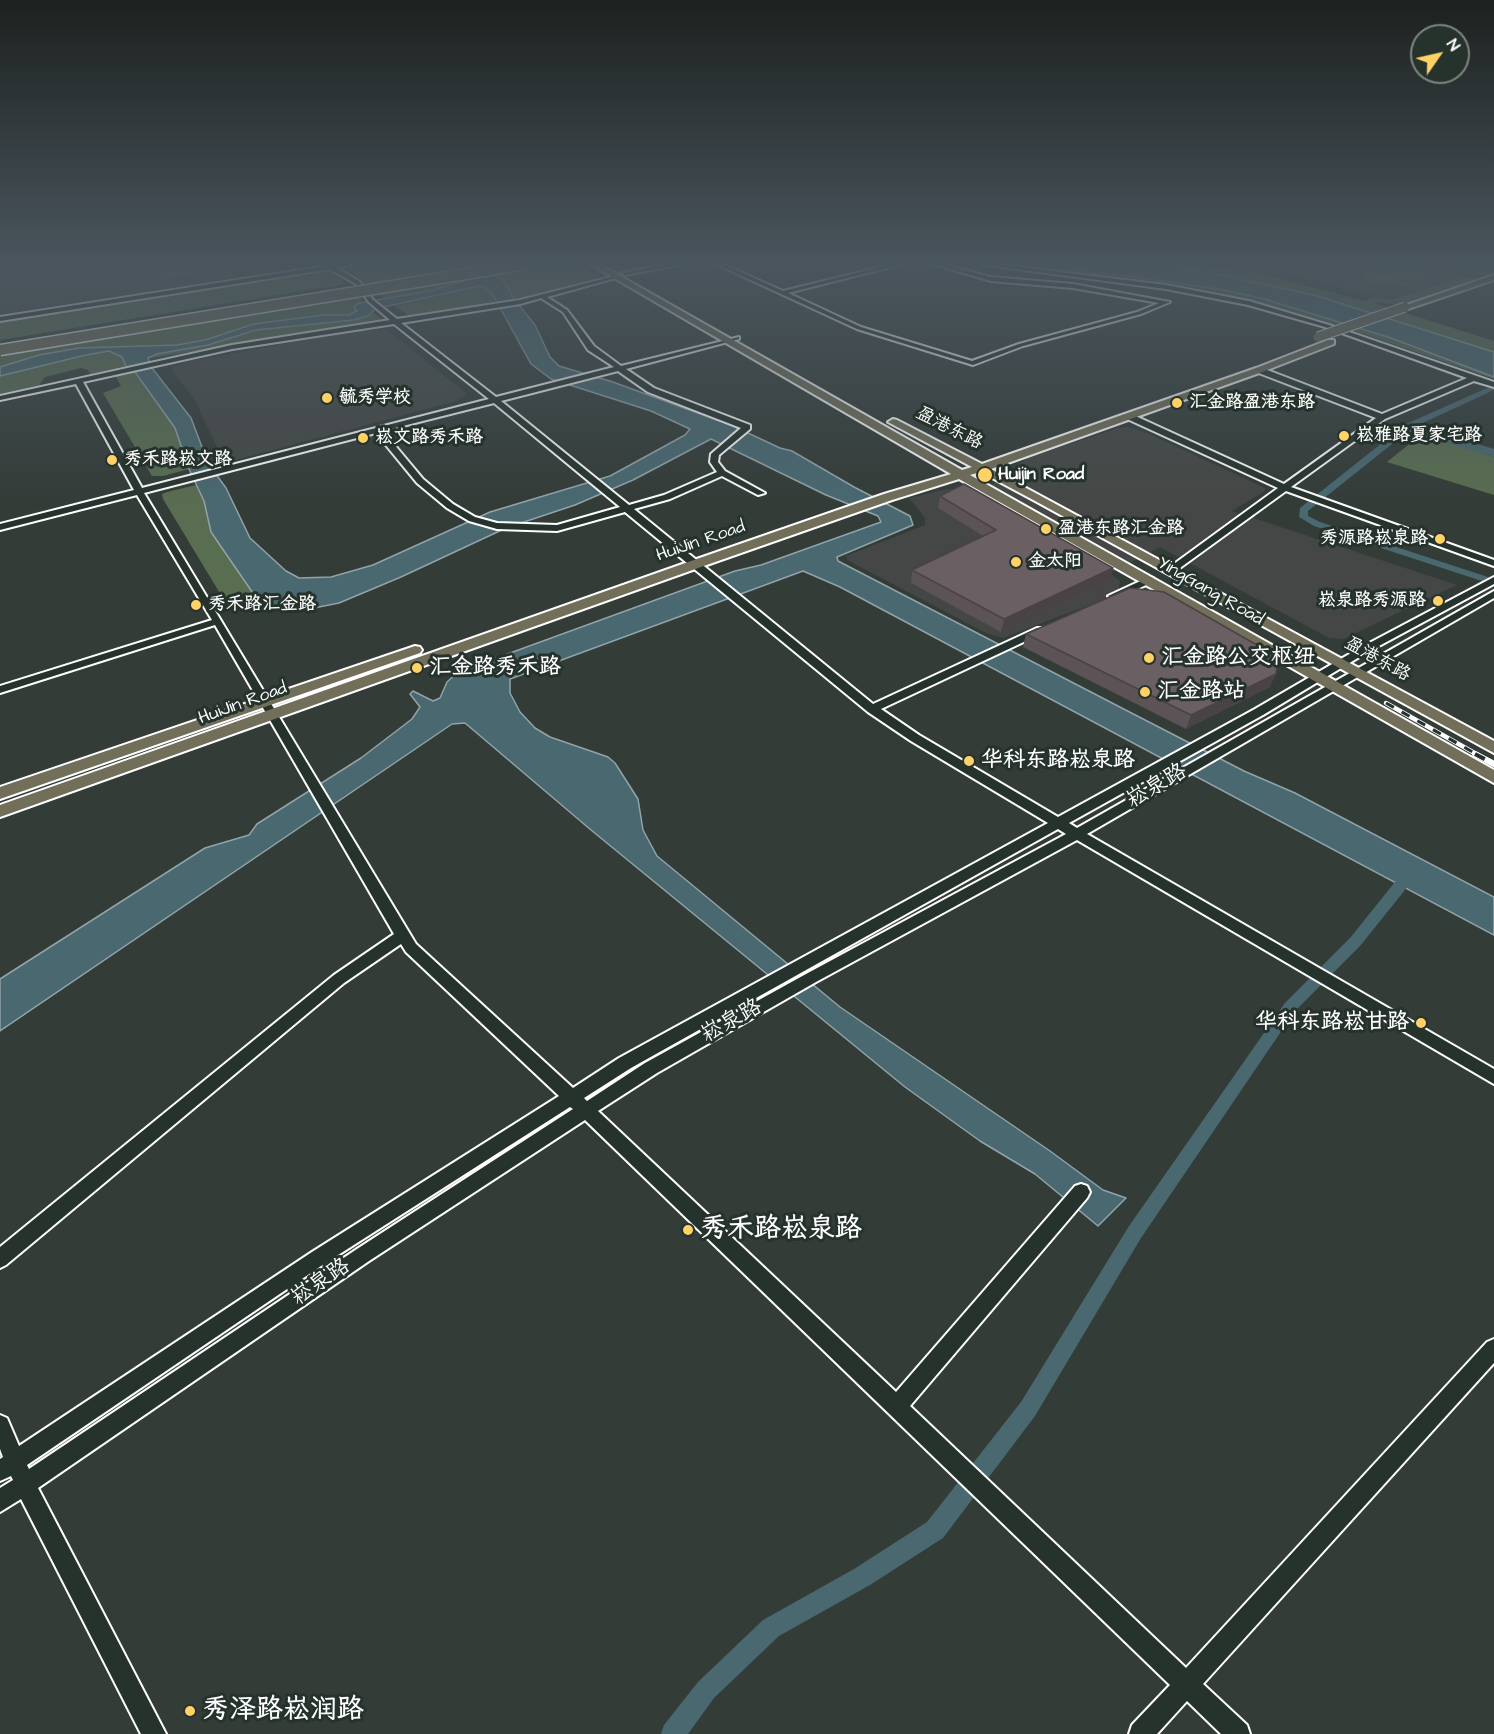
<!DOCTYPE html>
<meta charset="utf-8">
<style>
body{margin:0}
#map{position:relative;width:1494px;height:1734px;overflow:hidden;background:#343c38;font-family:"Architects Daughter",sans-serif}
canvas{display:block}
.north{position:absolute;left:1410px;top:24px;width:60px;height:60px;box-sizing:border-box;background:#26332d;border:2px solid #7d8581;border-radius:50%;rotate:56deg;font-size:16px;font-weight:700;line-height:24px;text-align:center;color:#fff}
.north::after{content:'';display:block;margin:auto;width:21px;height:27px;background:#ffd166;clip-path:polygon(50% 0,100% 100%,50% 72%,0 100%)}
</style>
<div id="map">
<canvas width="1494" height="1734"></canvas>
<div class="north">N</div>
</div>
<script>
const ctx = document.querySelector('canvas').getContext('2d');
ctx.lineJoin = 'round';
function paint(path, color) {
  ctx.fillStyle = color;
  ctx.fill(path, 'evenodd');
}
function poly(rows) {
  const path = new Path2D();
  for (const r of rows) {
    path.moveTo(r[0], r[1]);
    for (let i = 2; i < r.length; i += 2) path.lineTo(r[i], r[i + 1]);
  }
  return path;
}
function trace(path, color, width, dash) {
  ctx.strokeStyle = color;
  ctx.lineWidth = width;
  ctx.lineCap = dash ? 'butt' : 'round';
  ctx.setLineDash(dash || []);
  ctx.stroke(path);
}
function write(font, color, halo, rows, align = 'center') {
  ctx.font = font + ' "Architects Daughter","LXGW WenKai TC",sans-serif';
  ctx.lineWidth = 6;
  ctx.setLineDash([]);
  ctx.textBaseline = 'middle';
  ctx.strokeStyle = halo;
  ctx.fillStyle = color;
  for (const [text, x, y, turn = 0] of rows) {
    ctx.save();
    ctx.translate(x, y);
    ctx.rotate((+turn || 0) * Math.PI / 180);
    ctx.textAlign = isNaN(turn) ? turn : align;
    if (halo) ctx.strokeText(text, 0, 0);
    ctx.fillText(text, 0, 0);
    ctx.restore();
  }
}
paint(poly([
 [0,264,142,264,169,288,0,314],
 [1225,264,1494,264,1494,266,1392,300,1307,279],
 [386,329,467,394,456,401,228,462,221,456,196,402,174,373,173,367,187,362,356,331],
 [1128,427,1147,433,1265,488,1265,491,1232,511,1457,585,1343,639,1329,638,1160,547,1110,573,1120,581,1118,594,1003,638,986,633,847,560,846,556,925,525,925,518,909,498,947,489,968,493,1014,476,1012,473,1014,467,1030,457,1119,428]
]), '#444745');
paint(poly([
 [375,264,464,264,474,278,430,291,386,300,348,268],
 [484,264,578,264,601,276,515,300,506,284],
 [1000,264,1198,264,1266,275,1365,301,1374,297,1392,300,1464,276,1477,279,1402,305,1371,302,1494,341,1494,379,1335,324,1249,299,1199,289],
 [1381,264,1421,264,1432,268,1427,272,1429,275,1411,281,1393,279,1412,285,1378,283,1368,280,1362,273,1365,270,1392,276,1393,271,1368,268],
 [1442,264,1494,264,1494,274,1487,276],
 [325,272,332,272,346,284,0,340,0,322],
 [479,286,484,287,493,295,496,304,410,316,394,306],
 [356,294,362,301,354,307,357,311,349,315,324,315,254,324,205,340,177,345,79,348,39,355,0,367,0,355],
 [371,310,381,319,147,359,157,354,208,345,256,330,354,320],
 [110,351,122,357,126,366,90,374,88,370,81,368,45,377,39,385,0,394,0,376,69,358],
 [135,372,175,428,189,469,163,476,152,476,103,393,121,386,115,375],
 [1422,434,1494,457,1494,495,1387,462],
 [196,485,204,501,211,532,259,602,230,610,163,499,162,494,167,492]
]), '#596d51');
const water = poly([
 [464,264,484,264,506,284,514,299,535,325,550,357,559,366,613,382,733,426,780,448,792,451,854,487,910,516,913,525,837,557,838,561,1114,704,1244,771,1295,793,1494,897,1494,935,840,587,803,571,510,679,510,693,520,712,535,728,550,737,608,757,615,763,638,799,643,830,657,856,840,1007,1050,1151,1103,1190,1126,1198,1098,1226,1035,1174,980,1141,905,1087,591,830,465,723,452,724,0,1031,0,979,205,848,249,835,257,824,361,758,412,719,420,707,410,694,413,691,433,701,440,698,447,682,458,672,735,571,761,565,881,522,878,516,826,495,711,439,633,480,575,505,506,528,401,577,339,603,304,610,279,607,259,602,211,532,204,501,189,469,175,428,135,372,126,366,122,357,109,351,86,355,0,376,0,367,39,355,79,348,177,345,205,340,254,324,324,315,349,315,357,311,354,307,359,303,430,291,474,278,464,264],
 [479,286,484,287,493,295,531,364,551,379,651,411,690,429,685,435,610,476,490,512,373,565,331,577,299,578,286,571,250,538,226,488,208,463,191,418,152,368,148,358,157,354,208,345,256,330,354,320,368,316,375,309,479,286],
 [1011,264,1140,264,1220,275,1314,295,1494,352,1494,377,1391,338,1264,299,1224,290,1136,277,1011,264]
]);
paint(water, '#496870');
trace(water, '#92a4a9', 1.5);
paint(poly([
 [1494,385,1494,390,1412,428,1308,511,1308,516,1320,522,1494,579,1494,585,1314,526,1299,517,1300,508,1406,424,1494,385],
 [1412,866,1417,867,1419,871,1417,875,1360,946,1295,1011,1141,1238,1035,1416,943,1538,870,1585,779,1636,714,1698,688,1734,661,1734,664,1725,698,1682,763,1620,854,1569,927,1522,1021,1402,1129,1226,1285,1003,1350,938,1407,867,1412,866]
]), '#496870');
paint(poly([
 [1408,423,1494,449,1494,457,1403,430,1401,427,1408,423]
]), '#496870');
const minor = poly([
 [323,264,355,264,337,268,360,282,373,300,397,319,520,300,619,275,619,277,547,297,567,310,594,346,621,366,739,337,739,339,626,369,654,388,750,425,750,429,719,455,718,462,725,471,765,493,758,495,722,476,670,499,634,509,873,704,1037,628,1045,628,1045,632,881,709,919,735,1058,817,1255,709,1358,649,1494,577,1494,584,1366,653,1263,715,1069,823,1077,828,1494,591,1494,598,1087,834,1494,1069,1494,1084,1077,840,816,982,657,1073,598,1111,896,1392,1075,1186,1081,1184,1087,1186,1090,1192,1087,1198,910,1406,1186,1668,1487,1342,1494,1339,1494,1363,1203,1684,1247,1725,1250,1734,1221,1734,1187,1701,1157,1734,1129,1734,1132,1725,1170,1685,585,1120,369,1261,38,1488,166,1734,141,1734,21,1499,0,1512,0,1488,13,1480,11,1476,0,1481,0,1459,3,1457,0,1449,0,1415,7,1418,19,1446,312,1252,559,1096,406,952,401,944,344,983,6,1265,0,1268,0,1247,334,975,394,934,215,625,0,693,0,686,212,620,137,495,0,530,0,524,134,490,76,384,0,400,0,396,232,345,390,320,369,302,356,284,330,269,0,321,0,317,326,266,323,264],
 [541,298,563,312,588,350,614,367,496,397,401,323,520,304,541,298],
 [394,324,489,399,142,488,83,382,232,349,394,324],
 [618,371,648,392,741,428,711,454,710,462,717,472,664,495,629,505,501,401,618,371],
 [494,403,620,507,557,525,497,523,475,517,453,504,423,479,383,431,494,403],
 [376,433,417,483,447,508,469,521,497,529,557,531,625,512,868,712,911,741,1048,823,619,1058,573,1088,416,944,144,493,376,433],
 [1058,829,1066,834,806,974,645,1063,587,1101,584,1098,631,1068,1058,829],
 [570,1107,573,1109,357,1249,29,1469,27,1465,324,1264,570,1107],
 [671,264,683,264,625,275,622,273,671,264],
 [716,264,723,264,783,291,893,264,902,264,788,293,861,327,972,361,1019,344,1137,312,1159,303,1073,288,991,281,933,264,941,264,991,277,1073,284,1170,302,1141,314,1023,346,973,365,857,329,716,264],
 [979,264,993,264,1166,285,1249,301,1329,325,1494,382,1494,387,1474,381,1385,419,1291,487,1494,560,1494,566,1286,491,1173,573,1167,573,1167,569,1278,488,1125,418,1125,414,1131,414,1284,484,1376,418,1256,372,1256,368,1262,368,1382,414,1467,378,1325,327,1248,305,1166,289,979,264],
 [1149,577,1153,578,1153,582,1117,598,1113,599,1108,596,1149,577]
]);
const major = poly([
 [590,264,599,264,962,470,972,467,888,422,893,419,897,420,982,464,1256,368,1328,340,1334,340,1334,344,1262,372,991,469,1494,741,1494,753,1037,502,981,472,970,475,1494,770,1494,783,959,479,892,500,701,567,0,817,0,805,691,561,884,494,951,474,590,264],
 [1494,275,1494,280,1408,309,1401,307,1494,275],
 [415,646,420,647,422,650,420,653,0,799,0,787,415,646]
]);
trace(minor, '#fff', 4);
trace(major, '#fff', 4);
paint(minor, '#26332d');
paint(major, '#716e59');
const railFar1 = poly([
 [1386,703,1478,755]
]);
const rail = poly([
 [1475,754,1494,764]
]);
trace(railFar1, '#fff', 4.5);
trace(rail, '#fff', 6);
trace(railFar1, '#26332d', 3, [9]);
trace(rail, '#26332d', 4, [11]);
const majorBridge = poly([
 [1318,337,1405,307]
]);
const highwayBridge = poly([
 [0,350,527,264]
]);
trace(majorBridge, '#fff', 11, []);
trace(highwayBridge, '#fff', 13, []);
trace(majorBridge, '#716e59', 9);
trace(highwayBridge, '#716e59', 10);
paint(poly([
 [142,264,225,264,230,268,234,278,169,288],
 [940,496,1110,581,1001,632,911,583,912,570,983,536,938,508],
 [1026,634,1270,687,1186,729,1023,647]
]), '#5b5356');
paint(poly([
 [230,268,234,278,187,285,169,288,165,278],
 [1113,568,1110,581,1001,632,1004,619],
 [1276,674,1270,687,1186,729,1191,715]
]), '#4a4346');
const building = poly([
 [149,264,225,264,230,268,165,278,149,264],
 [964,484,1113,568,1004,619,912,570,996,530,940,496,964,484],
 [1130,588,1164,592,1278,657,1276,674,1191,715,1026,634,1130,588]
]);
paint(building, '#6a6064');
trace(building, '#4a4346', 1.5);
const sky = ctx.createLinearGradient(0, 0, 0, 506);
sky.addColorStop(0, '#1d211f');
sky.addColorStop(0.52, '#4a565e');
sky.addColorStop(1, '#4a565e00');
ctx.fillStyle = sky;
ctx.fillRect(0, 0, 1494, 506);
for (const [x, y, r, color] of [
 [327,398,6,"#ffd166"],
 [1177,403,6,"#ffd166"],
 [1344,436,6,"#ffd166"],
 [363,438,6,"#ffd166"],
 [112,460,6,"#ffd166"],
 [985,475,8,"#ffd166"],
 [1046,529,6,"#ffd166"],
 [1440,539,6,"#ffd166"],
 [1016,562,6,"#ffd166"],
 [1438,601,6,"#ffd166"],
 [196,605,6,"#ffd166"],
 [1149,658,6,"#ffd166"],
 [417,668,6,"#ffd166"],
 [1145,692,6,"#ffd166"],
 [969,761,6,"#ffd166"],
 [1421,1023,6,"#ffd166"],
 [688,1230,6,"#ffd166"],
 [190,1711,6,"#ffd166"]
]) {
  const dot = new Path2D();
  dot.arc(x, y, r, 0, 2 * Math.PI);
  ctx.fillStyle = color;
  ctx.fill(dot);
  trace(dot, '#26332d', 2);
}
write('bold 18px', '#fff', '#26332d', [
 ["毓秀学校",339,398],
 ["汇金路盈港东路",1189,403],
 ["崧雅路夏家宅路",1356,436],
 ["崧文路秀禾路",375,438],
 ["秀禾路崧文路",124,460],
 ["Huijin Road",998,475],
 ["盈港东路汇金路",1058,529],
 ["秀源路崧泉路",1428,539,"right"],
 ["金太阳",1028,562],
 ["崧泉路秀源路",1426,601,"right"],
 ["秀禾路汇金路",208,605]
], 'left');
write('18px', '#fff', '#26332d', [
 ["盈港东路",949,429,27],
 ["HuiJin Road",701,542,-19],
 ["YingGang Road",1210,592,30],
 ["盈港东路",1377,660,29],
 ["HuiJin Road",243,704,-20]
]);
write('bold 22px', '#fff', '#26332d', [
 ["汇金路公交枢纽",1161,658],
 ["汇金路秀禾路",429,668],
 ["汇金路站",1157,692],
 ["华科东路崧泉路",981,761],
 ["华科东路崧甘路",1409,1023,"right"]
], 'left');
write('22px', '#fff', '#26332d', [
 ["崧泉路",1157,787,-30],
 ["崧泉路",732,1022,-29],
 ["崧泉路",321,1283,-34]
]);
write('bold 27px', '#fff', '#26332d', [
 ["秀禾路崧泉路",700,1230],
 ["秀泽路崧润路",202,1711]
], 'left');
</script>
